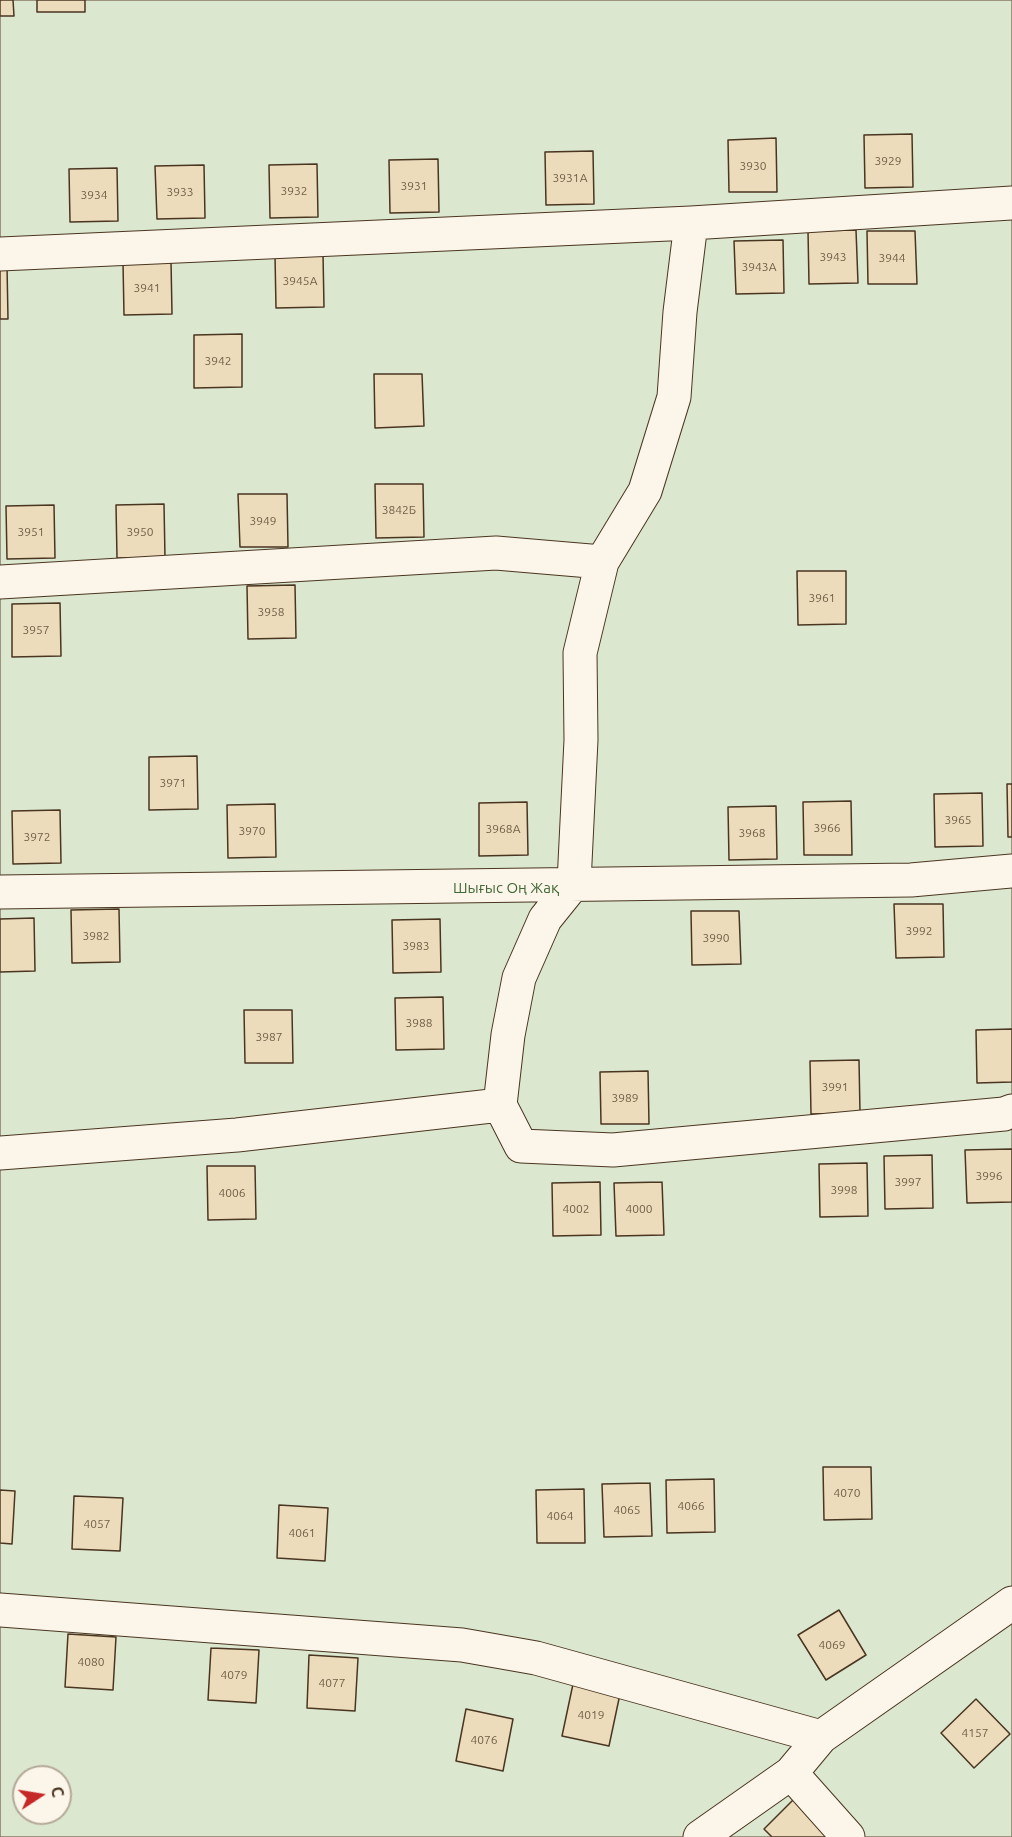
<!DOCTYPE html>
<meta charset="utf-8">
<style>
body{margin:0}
#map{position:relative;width:1012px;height:1837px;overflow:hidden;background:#fbf6e9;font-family:Ubuntu,sans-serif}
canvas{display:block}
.north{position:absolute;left:12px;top:1765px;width:60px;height:60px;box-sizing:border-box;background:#fbf6e9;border:2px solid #b4a999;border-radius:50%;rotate:78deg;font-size:16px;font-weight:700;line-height:24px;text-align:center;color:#4a3520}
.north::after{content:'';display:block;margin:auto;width:21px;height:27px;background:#c62828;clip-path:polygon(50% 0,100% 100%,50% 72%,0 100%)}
</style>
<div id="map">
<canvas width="1012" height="1837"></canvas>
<div class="north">С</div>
</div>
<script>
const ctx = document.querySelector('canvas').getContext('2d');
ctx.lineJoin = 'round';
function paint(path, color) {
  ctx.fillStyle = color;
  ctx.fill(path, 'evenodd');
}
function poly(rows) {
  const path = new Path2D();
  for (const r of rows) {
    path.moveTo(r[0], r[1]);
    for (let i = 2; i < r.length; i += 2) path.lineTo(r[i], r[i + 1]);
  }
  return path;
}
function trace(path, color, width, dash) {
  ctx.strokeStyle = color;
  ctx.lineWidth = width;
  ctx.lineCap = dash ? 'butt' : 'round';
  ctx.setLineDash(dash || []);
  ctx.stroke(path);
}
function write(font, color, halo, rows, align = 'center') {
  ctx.font = font + ' Ubuntu,sans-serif';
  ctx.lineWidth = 4.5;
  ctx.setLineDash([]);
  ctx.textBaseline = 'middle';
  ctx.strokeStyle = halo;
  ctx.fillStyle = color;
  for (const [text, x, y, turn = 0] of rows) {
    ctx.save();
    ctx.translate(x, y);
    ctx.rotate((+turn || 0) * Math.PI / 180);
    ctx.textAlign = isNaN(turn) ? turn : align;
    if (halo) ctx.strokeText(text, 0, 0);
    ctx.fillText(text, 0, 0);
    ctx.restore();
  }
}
const green = poly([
 [0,0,1012,0,1012,1837,0,1837,0,0],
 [24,1777,60,1777,60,1813,24,1813,24,1777]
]);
paint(green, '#dce7d0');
trace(green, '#887966', 1.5);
const building = poly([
 [0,0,13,0,14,16,0,16,0,0],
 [37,0,85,0,85,12,37,12,37,0],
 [912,134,913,187,865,188,864,135,912,134],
 [776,138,777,192,729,192,728,140,776,138],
 [593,151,594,204,546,205,545,152,593,151],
 [438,159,439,212,390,213,389,160,438,159],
 [317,164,318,217,270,218,269,165,317,164],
 [204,165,205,218,157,219,155,166,204,165],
 [117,168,118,221,70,222,69,169,117,168],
 [856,230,858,283,809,284,808,231,856,230],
 [867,231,915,231,917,284,868,284,867,231],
 [783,240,784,293,736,294,734,241,783,240],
 [323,254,324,307,276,308,275,255,323,254],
 [171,261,172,314,124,315,123,263,171,261],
 [0,266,7,266,8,319,0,319,0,266],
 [242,334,242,387,194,388,194,335,242,334],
 [374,374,422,374,424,426,375,428,374,374],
 [375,484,423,484,424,537,376,538,375,484],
 [238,494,287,494,288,547,240,547,238,494],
 [164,504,165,558,117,558,116,505,164,504],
 [54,505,55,558,7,559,6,506,54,505],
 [797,571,846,571,846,624,798,625,797,571],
 [295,585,296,638,248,639,247,586,295,585],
 [60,603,61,656,12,657,12,604,60,603],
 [197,756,198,809,149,810,149,757,197,756],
 [1007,784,1012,784,1012,837,1008,837,1007,784],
 [982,793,983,846,935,847,934,794,982,793],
 [851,801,852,855,804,855,803,802,851,801],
 [527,802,528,855,479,856,479,803,527,802],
 [275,804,276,857,228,858,227,805,275,804],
 [776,806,777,859,729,860,728,807,776,806],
 [60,810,61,863,13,864,12,811,60,810],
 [894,904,943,904,944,957,896,958,894,904],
 [119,909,120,962,72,963,71,910,119,909],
 [691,911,739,911,741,964,692,965,691,911],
 [34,918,35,971,0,972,0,919,34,918],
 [440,919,441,972,393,973,392,920,440,919],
 [443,997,444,1049,396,1050,395,998,443,997],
 [244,1010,292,1010,293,1063,245,1063,244,1010],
 [1012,1029,1012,1082,977,1083,976,1030,1012,1029],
 [859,1060,860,1113,811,1114,810,1061,859,1060],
 [648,1071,649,1124,601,1124,600,1072,648,1071],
 [1012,1149,1012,1202,967,1203,965,1150,1012,1149],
 [932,1155,933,1208,885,1209,884,1156,932,1155],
 [867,1163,868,1216,820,1217,819,1164,867,1163],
 [207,1166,255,1166,256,1219,208,1220,207,1166],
 [600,1182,601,1235,553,1236,552,1183,600,1182],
 [662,1182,664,1235,616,1236,614,1183,662,1182],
 [823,1467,871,1467,872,1519,824,1520,823,1467],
 [714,1479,715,1532,667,1533,666,1480,714,1479],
 [650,1483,652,1536,604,1537,602,1484,650,1483],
 [584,1489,585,1543,537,1543,536,1490,584,1489],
 [0,1490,15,1491,12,1544,0,1543,0,1490],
 [74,1496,123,1498,120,1551,72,1549,74,1496],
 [279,1505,328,1508,325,1561,277,1558,279,1505],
 [839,1610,866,1655,826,1680,798,1635,839,1610],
 [68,1634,116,1637,113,1690,65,1687,68,1634],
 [211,1648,259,1650,256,1703,208,1700,211,1648],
 [309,1655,358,1658,355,1711,307,1708,309,1655],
 [573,1684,620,1694,609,1746,562,1736,573,1684],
 [976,1699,1010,1734,974,1768,941,1733,976,1699],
 [466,1709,513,1719,503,1771,456,1761,466,1709],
 [799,1794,833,1829,825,1837,772,1837,764,1829,799,1794]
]);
paint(building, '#ecdcbc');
trace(building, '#4a3520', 1.5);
const minor = poly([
 [0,254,691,223,1012,203],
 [0,582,496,553,602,562],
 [0,892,911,880,1012,871],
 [500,1105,521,1146,613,1150,1004,1114,1012,1111],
 [0,1153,237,1135,500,1105,508,1035,519,978,545,919,574,883,581,740,580,653,602,562,645,491,674,397,680,312,691,223],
 [0,1610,462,1645,536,1658,821,1737],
 [791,1773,848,1837],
 [700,1837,791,1773,821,1737,1012,1603]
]);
trace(minor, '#4a3520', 35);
trace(minor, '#fbf6e9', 33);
write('12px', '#725f47', null, [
 ["3929",888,161],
 ["3930",753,166],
 ["3931А",570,178],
 ["3931",414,186],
 ["3932",294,191],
 ["3933",180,192],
 ["3934",94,195],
 ["3943",833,257],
 ["3944",892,258],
 ["3943А",759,267],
 ["3945А",300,281],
 ["3941",147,288],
 ["3942",218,361],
 ["3842Б",399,510],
 ["3949",263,521],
 ["3951",31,532],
 ["3950",140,532],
 ["3961",822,598],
 ["3958",271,612],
 ["3957",36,630],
 ["3971",173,783],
 ["3965",958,820],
 ["3966",827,828],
 ["3968А",503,829],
 ["3970",252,831],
 ["3968",752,833],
 ["3972",37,837],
 ["3992",919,931],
 ["3982",96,936],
 ["3990",716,938],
 ["3983",416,946],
 ["3988",419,1023],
 ["3987",269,1037],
 ["3991",835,1087],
 ["3989",625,1098],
 ["3996",989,1176],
 ["3997",908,1182],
 ["3998",844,1190],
 ["4006",232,1193],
 ["4002",576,1209],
 ["4000",639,1209],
 ["4070",847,1493],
 ["4066",691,1506],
 ["4065",627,1510],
 ["4064",560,1516],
 ["4057",97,1524],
 ["4061",302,1533],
 ["4069",832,1645],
 ["4080",91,1662],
 ["4079",234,1675],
 ["4077",332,1683],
 ["4019",591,1715],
 ["4157",975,1733],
 ["4076",484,1740]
]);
write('15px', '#436837', '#fbf6e9', [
 ["Шығыс Оң Жақ",506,888]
]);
</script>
